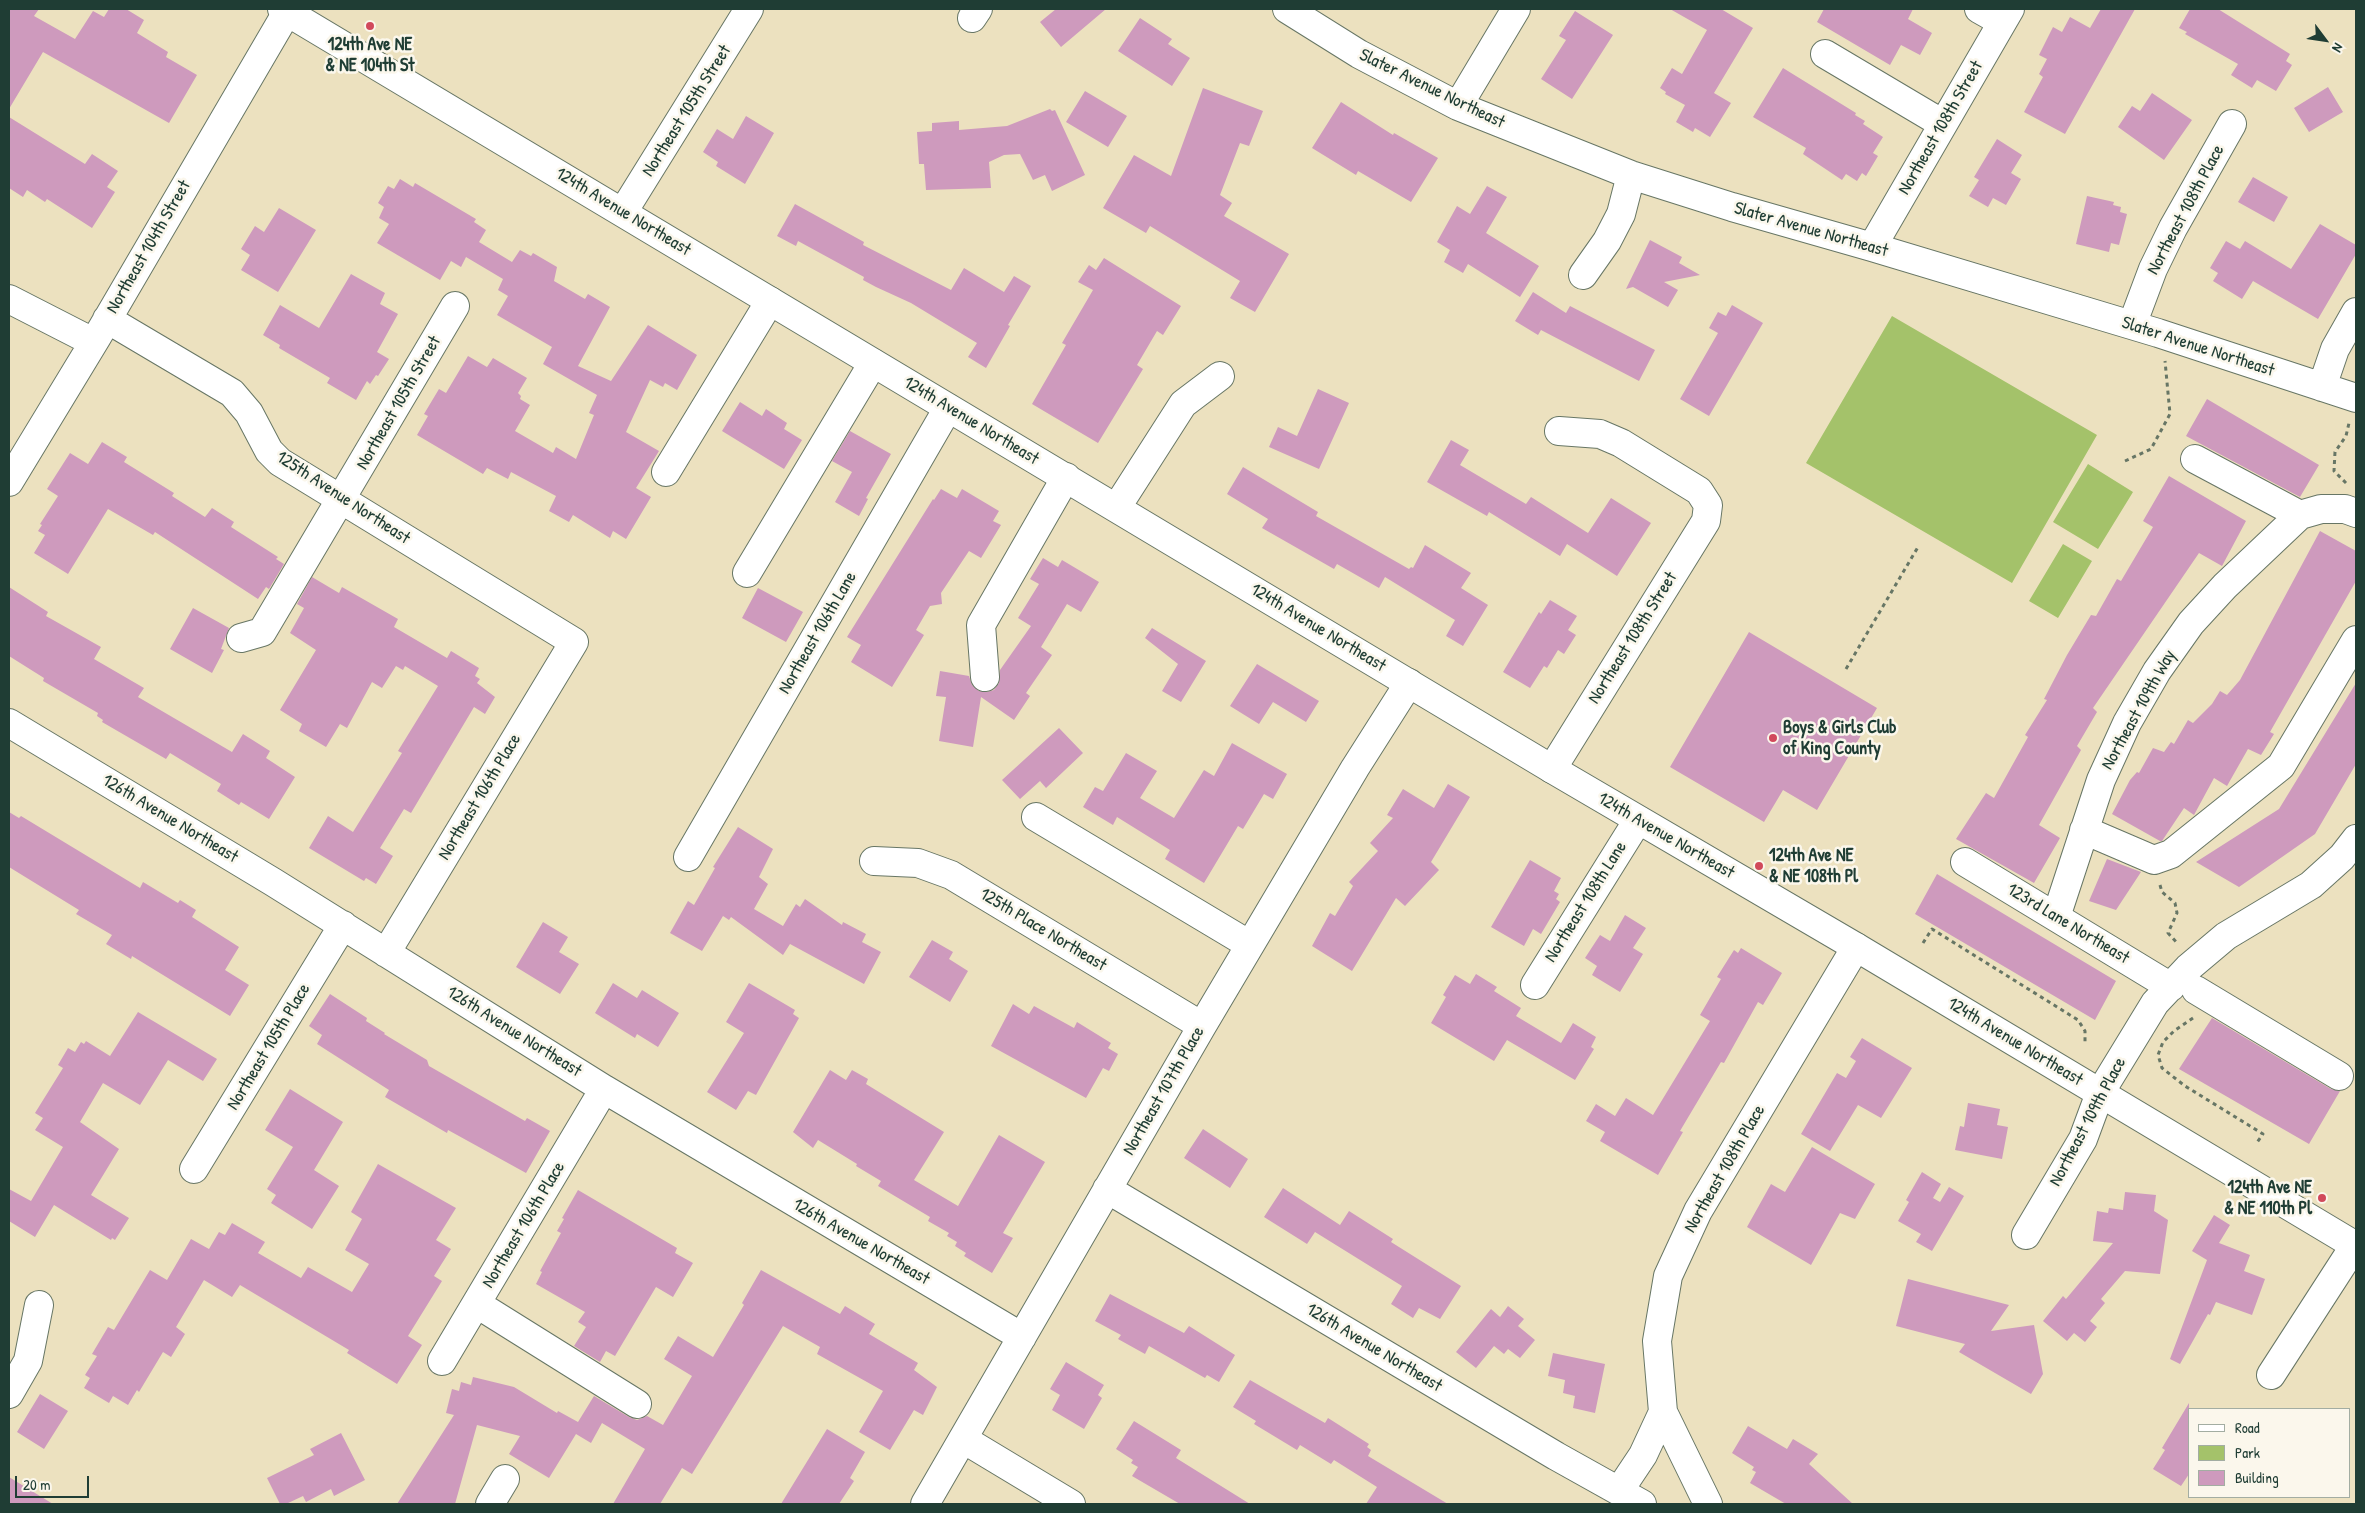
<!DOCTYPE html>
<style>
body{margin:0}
#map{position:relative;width:2365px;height:1513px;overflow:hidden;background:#ece1bf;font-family:"Patrick Hand",sans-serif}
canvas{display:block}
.frame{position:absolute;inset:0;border:10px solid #1f3d34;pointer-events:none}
.legend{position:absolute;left:2188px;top:1408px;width:162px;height:90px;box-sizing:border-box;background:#fbf7ec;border:1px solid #a3ada2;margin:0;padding:6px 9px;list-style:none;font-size:15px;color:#1f3d34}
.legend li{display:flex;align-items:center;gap:10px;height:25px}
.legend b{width:25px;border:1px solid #a3ada2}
.north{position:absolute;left:2300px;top:15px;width:50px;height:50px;-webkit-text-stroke:4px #fbf7ec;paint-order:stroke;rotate:121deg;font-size:14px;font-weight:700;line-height:20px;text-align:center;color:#1f3d34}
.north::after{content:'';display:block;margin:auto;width:18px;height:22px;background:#1f3d34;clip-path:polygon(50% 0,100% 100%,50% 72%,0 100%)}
.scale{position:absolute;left:15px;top:1476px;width:74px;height:22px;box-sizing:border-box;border:2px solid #1f3d34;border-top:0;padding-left:6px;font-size:15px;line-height:18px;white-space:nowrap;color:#1f3d34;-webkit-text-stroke:4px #fbf7ec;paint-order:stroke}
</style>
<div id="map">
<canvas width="2365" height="1513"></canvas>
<div class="frame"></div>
<ul class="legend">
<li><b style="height:6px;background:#fff"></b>Road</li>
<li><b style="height:14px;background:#a4c26a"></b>Park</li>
<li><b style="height:14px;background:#ce9abd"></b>Building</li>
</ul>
<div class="north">N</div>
<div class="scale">20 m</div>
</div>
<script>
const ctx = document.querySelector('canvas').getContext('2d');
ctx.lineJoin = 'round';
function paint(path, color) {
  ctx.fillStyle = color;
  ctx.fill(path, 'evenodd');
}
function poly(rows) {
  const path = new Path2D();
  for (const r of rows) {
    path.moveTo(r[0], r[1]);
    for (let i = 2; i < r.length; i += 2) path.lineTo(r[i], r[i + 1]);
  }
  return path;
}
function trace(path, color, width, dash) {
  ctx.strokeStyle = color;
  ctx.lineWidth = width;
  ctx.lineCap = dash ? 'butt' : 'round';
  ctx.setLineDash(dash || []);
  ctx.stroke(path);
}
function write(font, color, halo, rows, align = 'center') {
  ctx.font = font + ' "Patrick Hand",sans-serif';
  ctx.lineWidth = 5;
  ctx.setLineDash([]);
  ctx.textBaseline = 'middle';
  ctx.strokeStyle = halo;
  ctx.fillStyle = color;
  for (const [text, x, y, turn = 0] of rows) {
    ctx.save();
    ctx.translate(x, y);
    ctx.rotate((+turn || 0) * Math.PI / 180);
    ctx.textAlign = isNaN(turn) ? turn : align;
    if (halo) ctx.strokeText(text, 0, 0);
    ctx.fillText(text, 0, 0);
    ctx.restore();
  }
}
paint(poly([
 [1892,316,2097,435,2012,583,1806,463],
 [2088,464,2133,492,2098,549,2053,522],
 [2063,544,2092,561,2058,618,2029,601]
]), '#a4c26a');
paint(poly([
 [9,9,39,9,34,16,75,39,93,11,104,17,109,9,126,9,144,20,137,33,168,52,166,57,197,75,169,123,43,52,9,109],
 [1056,9,1106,9,1061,47,1040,22],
 [1670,9,1721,9,1753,28,1714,93,1731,103,1710,137,1695,128,1693,132,1676,122,1685,105,1665,94,1666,92,1660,88,1672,68,1682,74,1707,30],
 [1824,9,1913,9,1908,19,1932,33,1920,55,1901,45,1890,65,1817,22],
 [2101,9,2135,9,2065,134,2024,112,2043,77,2039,74,2047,59,2039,55,2053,27,2062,32,2070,17,2090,28],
 [2190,9,2218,9,2290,54,2286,61,2292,65,2276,91,2257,80,2252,88,2231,75,2238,64,2185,34,2187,32,2179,28],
 [1575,11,1613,35,1572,99,1541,79,1566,40,1559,36],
 [1140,18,1172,39,1168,44,1190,58,1172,86,1118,51],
 [1783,68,1856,113,1855,115,1865,121,1863,124,1883,137,1873,153,1878,156,1866,176,1862,173,1857,181,1846,174,1842,180,1803,154,1806,148,1753,117],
 [2328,87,2343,112,2309,132,2294,108],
 [1203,88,1263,111,1249,146,1240,143,1220,195,1232,203,1224,216,1289,254,1255,312,1230,298,1240,281,1150,226,1146,233,1103,208,1134,155,1171,176],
 [1085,91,1127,116,1108,147,1066,122],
 [2152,93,2192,120,2164,160,2118,127,2132,106,2140,111],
 [1341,102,1393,135,1394,133,1438,158,1411,202,1358,171,1356,175,1312,148],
 [1050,109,1052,111,1055,110,1085,175,1052,191,1045,175,1033,180,1020,154,1004,155,989,162,991,188,926,190,924,164,919,164,917,132,932,131,932,123,959,121,959,130,1007,126],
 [746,116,774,133,745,184,716,166,718,162,703,152,717,129,733,139],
 [9,117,85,164,92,154,118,171,107,187,115,192,92,228,47,199,45,202,27,190,23,197,9,188],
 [1997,139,2022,155,2011,173,2021,179,2006,205,1993,198,1988,207,1969,196,1979,180,1974,177],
 [2253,177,2288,197,2274,222,2238,202],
 [400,179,413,187,415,183,476,219,474,222,486,230,479,242,512,262,520,250,531,256,533,253,557,267,554,281,585,299,588,294,610,307,578,366,611,381,648,325,697,355,677,390,665,383,663,387,650,380,626,432,659,451,636,488,651,497,626,539,613,531,610,538,573,515,569,522,549,511,556,496,511,472,508,479,487,468,483,474,417,435,428,416,424,414,439,389,446,393,468,356,487,367,493,358,527,378,518,393,521,396,520,399,530,405,515,431,553,453,556,447,576,459,594,415,589,413,597,395,543,364,552,347,497,315,508,296,498,290,503,279,466,257,461,267,451,261,440,280,377,243,389,224,379,218,384,207,378,203,388,186,394,189],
 [1487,186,1507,197,1486,233,1539,266,1520,297,1468,264,1463,273,1444,262,1450,250,1437,242,1457,206,1470,214],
 [2087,196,2114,202,2113,205,2121,207,2120,212,2127,214,2119,245,2111,243,2109,252,2076,244],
 [795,204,864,242,863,245,951,290,964,268,1004,292,1014,276,1031,286,1008,325,1010,326,986,368,968,357,977,343,911,303,876,287,863,280,864,277,798,241,796,246,777,236],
 [279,208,316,230,278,292,241,270,250,255,241,249,255,226,264,232],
 [2320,224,2356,245,2356,254,2318,319,2253,281,2242,299,2213,281,2218,273,2210,268,2226,241,2240,249,2245,241,2291,269],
 [1650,240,1682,257,1679,263,1700,275,1664,282,1678,290,1668,307,1633,287,1626,289],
 [1104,258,1181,306,1163,335,1157,331,1137,365,1143,369,1098,443,1032,404,1066,345,1062,343,1093,290,1078,282,1089,265,1096,270],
 [351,274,385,293,380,304,398,314,377,352,389,359,378,376,376,375,370,384,367,381,356,400,327,383,330,378,279,348,280,345,263,335,280,305,319,328],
 [1533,292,1566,313,1570,306,1655,350,1639,381,1541,330,1538,335,1515,321],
 [1732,305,1763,323,1709,416,1680,399,1718,333,1709,328,1718,312,1726,316],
 [1318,389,1349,403,1319,469,1269,447,1278,427,1297,436],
 [2207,399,2319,465,2300,497,2186,436],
 [740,402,762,416,766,409,787,423,784,429,802,440,784,469,722,431],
 [850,431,891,454,866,498,868,499,859,516,835,502,852,472,832,461],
 [1451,440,1469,450,1460,465,1526,504,1531,497,1588,533,1611,498,1651,523,1617,576,1567,544,1560,556,1489,512,1487,516,1427,482],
 [102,442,127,457,124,462,174,493,172,496,175,498,205,517,212,508,234,522,231,527,278,557,276,559,284,564,269,589,266,587,258,599,155,532,153,535,108,509,68,574,34,553,45,535,38,531,42,525,40,524,58,496,47,489,70,453,88,464],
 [1243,467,1318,512,1316,516,1409,569,1411,567,1413,568,1425,545,1471,573,1461,588,1488,605,1463,646,1446,636,1455,620,1385,577,1379,588,1337,564,1334,569,1262,528,1268,519,1227,494],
 [2169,476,2246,521,2222,566,2199,553,2093,708,2097,712,2077,746,2081,750,2039,825,2060,838,2034,883,1956,839,1986,793,1994,798,2028,737,2025,735,2047,700,2044,699,2067,655,2091,615,2096,616,2117,579,2121,581,2153,527,2143,521],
 [941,489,957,498,962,489,999,511,993,521,1001,525,981,558,969,551,941,593,942,604,930,606,916,630,924,635,892,687,851,662,861,645,847,637,933,499,934,500],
 [2320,531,2356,551,2356,581,2270,732,2274,734,2261,755,2248,749,2227,786,2214,778,2194,815,2184,808,2162,841,2160,841,2112,814,2130,780,2137,772,2139,773,2153,748,2164,752,2171,742,2174,744,2188,720,2193,723,2212,704,2220,691,2227,695,2240,680],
 [1043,558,1058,567,1062,560,1099,582,1081,612,1067,604,1041,647,1052,655,1026,693,1030,696,1014,720,981,697,973,747,939,741,946,697,936,696,940,671,969,676,972,685,979,691,987,692,994,690,999,683,1000,670,1031,626,1018,618,1039,584,1030,579],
 [312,577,339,593,342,587,398,619,394,627,447,658,451,651,479,668,475,676,480,679,477,683,495,697,485,714,474,707,411,813,404,809,380,848,393,856,376,884,366,878,364,881,309,848,328,816,353,832,402,753,398,751,438,686,405,666,403,670,396,666,382,688,372,682,347,728,340,724,326,747,299,731,302,724,280,710,316,650,290,633,304,608,297,604],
 [9,587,48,612,46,616,101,647,94,659,144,688,138,697,232,752,243,734,270,751,266,758,295,777,269,819,241,802,239,805,217,791,221,784,170,753,166,759,102,722,103,720,97,716,98,713,43,681,44,678,9,656],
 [758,588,803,612,786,642,742,618],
 [1550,600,1577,616,1568,630,1576,635,1564,654,1558,650,1547,668,1544,666,1530,688,1503,672,1539,612,1541,614],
 [193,608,229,628,221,649,224,650,212,673,170,649],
 [1152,628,1206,661,1181,702,1162,691,1178,664,1145,638],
 [1749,632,1877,708,1817,810,1783,790,1764,822,1670,767],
 [1257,664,1319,701,1306,722,1273,702,1259,724,1230,706],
 [2356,683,2356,764,2315,834,2239,887,2196,862,2279,809],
 [1059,728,1083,753,1046,788,1040,781,1020,799,1002,780],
 [1232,743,1287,774,1273,799,1264,794,1243,829,1238,826,1204,883,1165,859,1170,850,1117,817,1113,825,1083,807,1095,787,1103,791,1126,753,1157,771,1140,798,1174,818,1204,770,1214,776],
 [1448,784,1470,797,1431,862,1439,870,1405,906,1396,898,1352,971,1312,946,1330,913,1335,916,1353,886,1349,882,1378,851,1370,843,1393,818,1387,815,1403,789,1434,808],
 [9,812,19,818,21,816,140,888,143,882,178,903,180,900,196,910,192,917,239,947,225,970,249,985,230,1016,132,956,131,959,106,944,112,935,76,914,79,910,9,867],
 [738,827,773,849,759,877,768,884,754,909,783,926,796,904,800,907,805,899,842,925,843,922,866,934,862,942,881,952,864,984,790,944,783,955,731,917,729,920,723,916,702,951,670,933,688,901,694,905,715,868,713,867],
 [2107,859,2141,872,2116,910,2089,901],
 [1530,860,1561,878,1554,891,1559,894,1556,899,1560,902,1541,934,1533,929,1524,946,1491,927],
 [1937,874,2116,981,2095,1020,1915,914],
 [1625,915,1646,928,1633,948,1643,954,1620,992,1592,975,1597,966,1585,958,1600,935,1610,941],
 [543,922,568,937,559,952,579,964,560,994,516,967],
 [932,940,953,952,949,959,968,971,950,1002,909,977],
 [1741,948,1782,973,1763,1005,1758,1002,1724,1063,1721,1062,1680,1131,1683,1132,1658,1175,1600,1141,1605,1132,1586,1121,1596,1104,1615,1116,1626,1098,1653,1115,1710,1021,1700,1015,1721,979,1717,977,1734,950,1738,953],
 [1476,974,1497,987,1494,991,1521,1008,1516,1016,1561,1043,1573,1023,1596,1037,1591,1047,1594,1049,1575,1080,1507,1040,1494,1061,1431,1023,1446,997,1443,995,1455,975,1470,984],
 [613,983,637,998,642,990,679,1013,658,1047,637,1034,635,1038,595,1013],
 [749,983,795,1010,793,1014,799,1018,756,1095,748,1091,736,1110,707,1092,744,1033,726,1022],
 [330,994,367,1018,366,1021,385,1033,384,1034,427,1060,429,1066,525,1121,527,1118,550,1131,526,1173,448,1130,447,1133,385,1097,389,1090,317,1044,322,1035,309,1026],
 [1013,1004,1029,1014,1034,1006,1074,1028,1077,1022,1111,1043,1108,1048,1118,1054,1109,1071,1103,1068,1086,1098,991,1046],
 [138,1012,217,1059,203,1081,168,1060,140,1105,103,1083,80,1122,119,1149,91,1195,129,1218,115,1240,112,1238,111,1240,54,1205,35,1237,9,1221,9,1189,31,1201,63,1147,35,1130,43,1118,35,1113,63,1068,58,1065,68,1048,75,1052,81,1042,84,1044,86,1041,110,1056],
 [2212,1018,2331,1089,2340,1091,2309,1144,2179,1069],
 [1862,1038,1912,1068,1881,1118,1858,1105,1830,1151,1801,1134,1837,1073,1846,1078,1856,1061,1850,1057],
 [830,1070,846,1080,852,1070,868,1079,866,1084,944,1132,914,1180,958,1206,999,1135,1045,1162,1003,1233,1013,1238,992,1273,964,1256,966,1253,955,1246,957,1242,947,1236,949,1233,928,1221,930,1217,878,1186,881,1181,856,1166,857,1164,818,1140,813,1148,793,1132],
 [290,1089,343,1122,314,1170,339,1186,312,1229,271,1203,276,1195,267,1189,293,1147,265,1130],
 [1968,1103,2000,1109,1997,1125,2008,1127,2002,1159,1955,1150,1960,1126,1964,1127],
 [1203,1129,1248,1159,1230,1188,1184,1158],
 [1812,1147,1875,1184,1855,1219,1840,1213,1811,1265,1747,1227,1771,1184,1785,1192],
 [378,1164,456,1208,436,1240,451,1249,434,1276,442,1281,408,1336,422,1345,397,1384,347,1353,349,1350,240,1285,232,1297,204,1280,176,1327,185,1334,171,1357,163,1352,139,1392,137,1390,128,1405,113,1396,109,1403,84,1388,90,1378,85,1375,97,1356,92,1354,108,1327,114,1330,150,1270,167,1280,191,1239,209,1249,219,1232,225,1235,232,1223,265,1242,258,1253,301,1278,308,1267,352,1292,369,1264,345,1250,362,1219,351,1212],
 [1922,1172,1941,1184,1933,1198,1940,1202,1949,1187,1964,1196,1932,1251,1916,1242,1921,1234,1898,1221,1909,1202,1906,1200],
 [1283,1188,1340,1225,1349,1211,1393,1239,1391,1242,1461,1286,1440,1319,1419,1308,1413,1318,1391,1304,1402,1286,1315,1232,1307,1244,1264,1217],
 [578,1190,677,1248,675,1253,693,1263,673,1297,656,1287,615,1356,606,1351,600,1362,574,1346,586,1327,578,1322,585,1312,536,1284,542,1272,540,1271,561,1233,557,1231,564,1219,562,1218],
 [2125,1192,2156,1195,2154,1211,2168,1220,2160,1274,2125,1271,2101,1299,2105,1303,2090,1321,2097,1327,2085,1342,2074,1333,2067,1341,2043,1321,2063,1296,2066,1299,2113,1243,2093,1241,2097,1211,2108,1213,2109,1208,2123,1210],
 [2214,1215,2230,1225,2219,1243,2250,1255,2244,1271,2265,1279,2252,1315,2216,1302,2210,1315,2208,1314,2180,1364,2170,1359,2207,1260,2192,1251],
 [761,1270,840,1314,845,1306,875,1324,869,1334,918,1363,914,1370,937,1387,923,1415,914,1410,890,1450,859,1432,883,1391,817,1354,820,1347,783,1326,692,1474,682,1468,660,1504,613,1504,645,1449,602,1423,591,1443,576,1434,549,1478,509,1454,520,1436,477,1425,455,1504,397,1504,454,1415,446,1413,452,1389,459,1391,461,1382,471,1385,473,1377,514,1387,557,1413,558,1411,578,1422,594,1396,629,1417,637,1420,647,1416,663,1425,692,1376,664,1359,678,1336,713,1357,744,1305,742,1303],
 [1908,1279,2009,1305,1991,1331,2034,1325,2043,1374,2031,1394,1959,1352,1965,1344,1896,1326],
 [1110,1294,1184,1333,1189,1326,1235,1355,1219,1382,1207,1375,1205,1378,1149,1346,1145,1354,1118,1339,1121,1335,1095,1321],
 [1508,1306,1524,1319,1518,1326,1535,1340,1520,1358,1508,1349,1504,1354,1494,1346,1476,1368,1456,1352,1491,1309,1500,1317],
 [1553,1353,1605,1364,1595,1413,1573,1408,1575,1396,1563,1393,1565,1380,1548,1376],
 [1066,1362,1104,1385,1098,1395,1102,1398,1084,1429,1052,1410,1060,1395,1050,1389],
 [1250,1380,1325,1423,1328,1418,1369,1444,1367,1447,1371,1450,1368,1456,1448,1504,1366,1504,1377,1487,1334,1460,1331,1464,1300,1445,1297,1450,1254,1424,1256,1421,1233,1407],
 [40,1394,68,1411,44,1449,17,1432],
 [2189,1403,2189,1474,2181,1486,2153,1469,2165,1450,2162,1448],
 [1134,1421,1181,1450,1176,1458,1250,1504,1180,1504,1132,1476,1138,1467,1131,1463,1133,1460,1116,1449],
 [1748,1426,1787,1449,1793,1439,1818,1454,1809,1464,1853,1504,1786,1504,1750,1483,1756,1472,1752,1470,1754,1467,1732,1453],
 [827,1429,865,1452,850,1478,854,1481,839,1504,781,1504],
 [341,1433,365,1480,334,1496,331,1489,306,1502,303,1496,286,1504,280,1504,267,1478,314,1455,310,1449],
 [9,1477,53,1504,9,1504]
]), '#ce9abd');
const minor = poly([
 [1287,9,1359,54,1458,106,1631,175,1732,207,1872,247,2158,333,2356,398],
 [1979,9,2002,22],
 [972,18,978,9],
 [1825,54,1943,124],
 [1458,106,1516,9],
 [623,212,749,9],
 [1872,247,2010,9],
 [1583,275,1607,241,1621,214,1631,175],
 [9,299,93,342],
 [107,319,232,393,249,413,269,451,280,462,574,642,386,953],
 [2132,325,2153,269,2173,228,2232,124],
 [2322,387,2335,349,2356,312],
 [2195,459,2300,515,2321,509,2345,509,2356,513],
 [666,472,770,301],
 [9,482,97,337,287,12],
 [1117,507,1183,404,1220,376],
 [747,573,873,363],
 [241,638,262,632,455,306],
 [985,677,981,625,1066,477],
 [9,723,273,882,604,1089,1022,1337],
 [1552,769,1706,521,1708,505,1699,491,1621,443,1600,434,1559,431],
 [1036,817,1250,945],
 [2084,830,2154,860,2171,854,2281,766,2356,640],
 [688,857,948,408],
 [874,861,918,863,951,875,1202,1026],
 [1965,862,2171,987],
 [2056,917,2101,780,2127,723,2157,671,2191,623,2225,586,2300,515],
 [1535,985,1638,820],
 [2196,990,2339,1076],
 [194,1169,343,925],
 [1107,1189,1556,1456,1642,1504],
 [2026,1235,2083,1139,2100,1093,2155,1003,2188,968,2226,936,2311,885,2342,857,2356,839],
 [477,1304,637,1404],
 [442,1361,604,1089],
 [2271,1375,2355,1245],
 [9,1394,28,1361,39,1305],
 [963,1439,1071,1504],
 [1619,1491,1643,1455,1663,1412],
 [490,1504,505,1479],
 [925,1504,1202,1026,1355,768,1409,683],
 [1708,1504,1663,1412,1657,1341,1668,1276,1698,1211,1856,947]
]);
const major = poly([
 [282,9,1552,769,1856,947,2356,1246]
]);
trace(minor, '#677665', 30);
trace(major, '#677665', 30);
trace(poly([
 [2125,461,2151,449,2170,414,2165,361],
 [2346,483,2334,471,2335,452,2346,436,2349,423],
 [1846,669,1918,547],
 [2160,885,2162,892,2175,903,2177,913,2168,933,2178,944],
 [1923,943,1932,929,2078,1020,2085,1031,2085,1045],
 [2193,1018,2174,1031,2163,1042,2158,1055,2162,1068,2185,1086,2263,1134,2256,1144]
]), '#677665', 3, [4, 4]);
trace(minor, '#fff', 28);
trace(major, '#fff', 28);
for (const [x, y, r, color] of [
 [370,26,5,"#d1495b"],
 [1773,738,5,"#d1495b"],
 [1759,866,5,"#d1495b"],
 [2322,1198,5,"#d1495b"]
]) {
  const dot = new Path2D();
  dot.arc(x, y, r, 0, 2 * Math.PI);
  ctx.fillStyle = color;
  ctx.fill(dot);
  trace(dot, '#fbf7ec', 2);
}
write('bold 18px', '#1f3d34', '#fbf7ec', [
 ["124th Ave NE",370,45,"center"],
 ["& NE 104th St",370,66,"center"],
 ["Boys & Girls Club",1783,728],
 ["of King County",1783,749],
 ["124th Ave NE",1769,856],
 ["& NE 108th Pl",1769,877],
 ["124th Ave NE",2312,1188,"right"],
 ["& NE 110th Pl",2312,1209,"right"]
], 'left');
write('18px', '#1f3d34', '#fbf7ec', [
 ["Slater Avenue Northeast",1432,89,26],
 ["Northeast 105th Street",687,111,-58],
 ["Northeast 108th Street",1941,128,-60],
 ["Northeast 108th Place",2186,210,-62],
 ["124th Avenue Northeast",623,212,31],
 ["Slater Avenue Northeast",1811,230,16],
 ["Northeast 104th Street",149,247,-60],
 ["Slater Avenue Northeast",2198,347,18],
 ["Northeast 105th Street",399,403,-60],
 ["124th Avenue Northeast",971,421,31],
 ["125th Avenue Northeast",343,498,33],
 ["124th Avenue Northeast",1318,628,31],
 ["Northeast 106th Lane",818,633,-60],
 ["Northeast 108th Street",1633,638,-58],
 ["Northeast 109th Way",2139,710,-61],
 ["Northeast 106th Place",480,797,-59],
 ["126th Avenue Northeast",170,819,31],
 ["124th Avenue Northeast",1666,836,30],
 ["Northeast 108th Lane",1586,902,-58],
 ["123rd Lane Northeast",2068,924,31],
 ["125th Place Northeast",1043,930,31],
 ["126th Avenue Northeast",514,1032,32],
 ["124th Avenue Northeast",2015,1042,31],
 ["Northeast 105th Place",269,1047,-59],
 ["Northeast 107th Place",1164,1091,-60],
 ["Northeast 109th Place",2088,1122,-62],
 ["Northeast 108th Place",1725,1169,-60],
 ["Northeast 106th Place",524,1225,-59],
 ["126th Avenue Northeast",861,1242,30],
 ["126th Avenue Northeast",1374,1348,31]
]);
</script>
